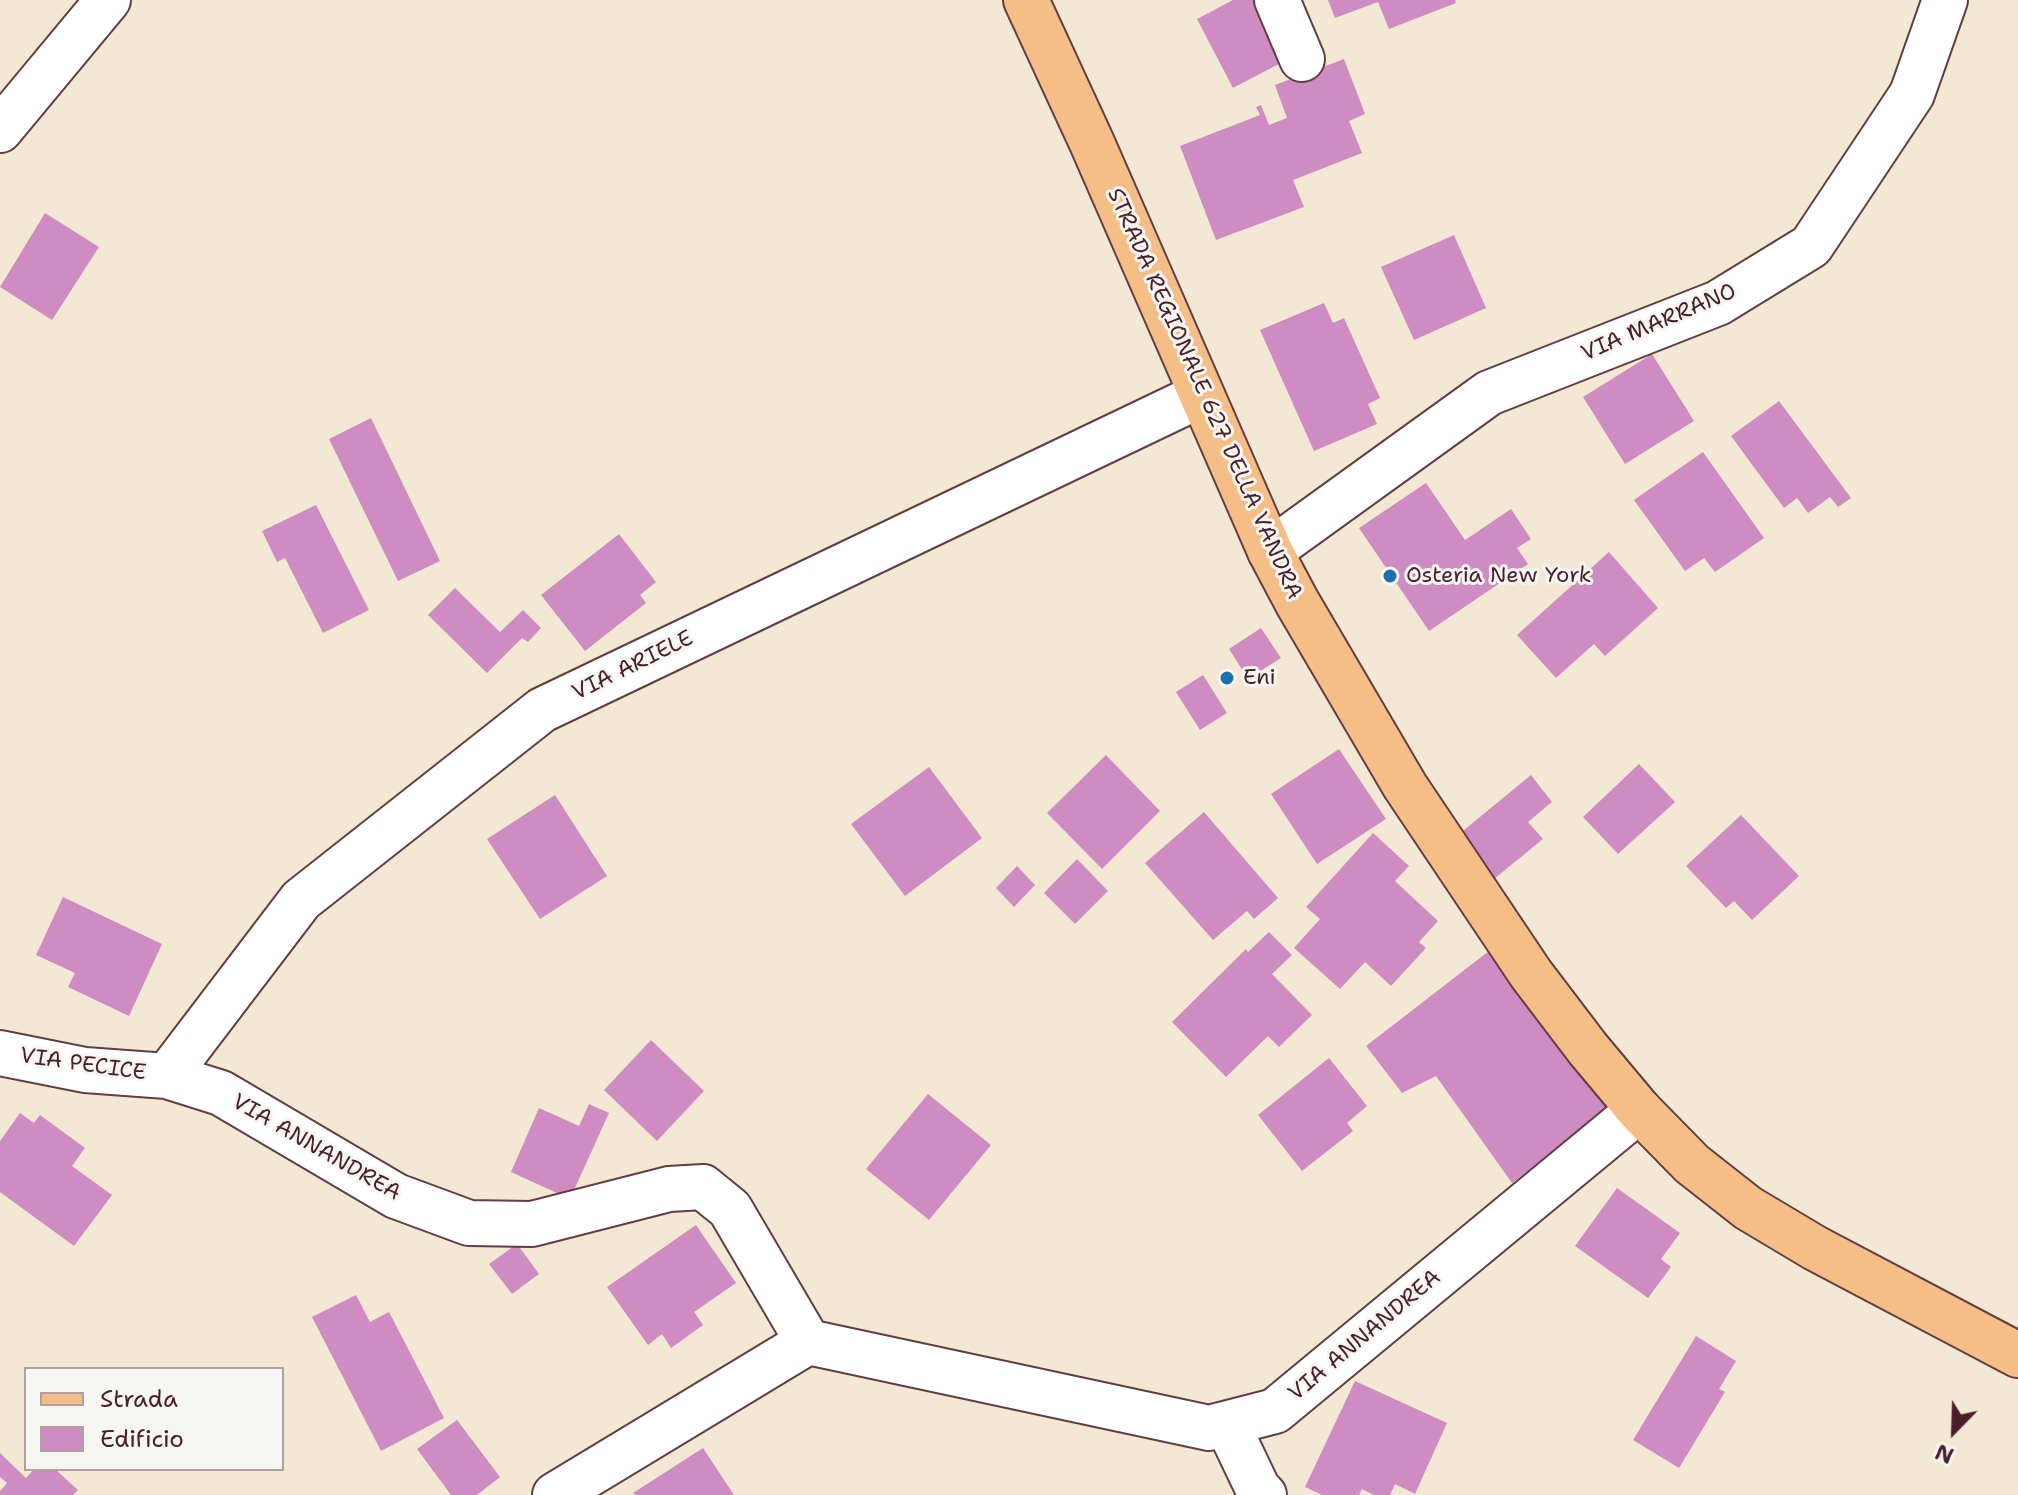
<!DOCTYPE html>
<style>
body{margin:0}
#map{position:relative;width:2018px;height:1495px;overflow:hidden;background:#f3e8d4;font-family:"Shantell Sans",sans-serif}
canvas{display:block}
.legend{position:absolute;left:24px;top:1367px;width:260px;height:104px;box-sizing:border-box;background:#f6f6f2;border:2px solid #b1a0a2;margin:0;padding:10px 14px;list-style:none;font-size:24px;color:#4a1f2b}
.legend li{display:flex;align-items:center;gap:16px;height:40px}
.legend b{width:40px;border:2px solid #b1a0a2}
.north{position:absolute;left:1914px;top:1391px;width:80px;height:80px;-webkit-text-stroke:6px #f6f6f2;paint-order:stroke;rotate:203deg;font-size:22px;font-weight:700;line-height:32px;text-align:center;color:#4a1f2b}
.north::after{content:'';display:block;margin:auto;width:28px;height:36px;background:#4a1f2b;clip-path:polygon(50% 0,100% 100%,50% 72%,0 100%)}
</style>
<div id="map">
<canvas width="2018" height="1495"></canvas>
<ul class="legend">
<li><b style="height:10px;background:#f6be87"></b>Strada</li>
<li><b style="height:22px;background:#cf8cc2"></b>Edificio</li>
</ul>
<div class="north">N</div>
</div>
<script>
const ctx = document.querySelector('canvas').getContext('2d');
ctx.lineJoin = 'round';
function paint(path, color) {
  ctx.fillStyle = color;
  ctx.fill(path, 'evenodd');
}
function poly(rows) {
  const path = new Path2D();
  for (const r of rows) {
    path.moveTo(r[0], r[1]);
    for (let i = 2; i < r.length; i += 2) path.lineTo(r[i], r[i + 1]);
  }
  return path;
}
function trace(path, color, width, dash) {
  ctx.strokeStyle = color;
  ctx.lineWidth = width;
  ctx.lineCap = dash ? 'butt' : 'round';
  ctx.setLineDash(dash || []);
  ctx.stroke(path);
}
function write(font, color, halo, rows, align = 'center') {
  ctx.font = font + ' "Shantell Sans",sans-serif';
  ctx.lineWidth = 6;
  ctx.setLineDash([]);
  ctx.textBaseline = 'middle';
  ctx.strokeStyle = halo;
  ctx.fillStyle = color;
  for (const [text, x, y, turn = 0] of rows) {
    ctx.save();
    ctx.translate(x, y);
    ctx.rotate((+turn || 0) * Math.PI / 180);
    ctx.textAlign = isNaN(turn) ? turn : align;
    if (halo) ctx.strokeText(text, 0, 0);
    ctx.fillText(text, 0, 0);
    ctx.restore();
  }
}
paint(poly([
 [1233,0,1262,0,1292,57,1233,88,1197,19],
 [1328,0,1455,0,1456,3,1389,29,1378,2,1335,18],
 [1344,59,1365,114,1349,121,1362,153,1293,180,1304,207,1216,240,1180,146,1260,115,1256,107,1261,105,1269,125,1287,118,1275,85],
 [45,213,99,247,52,320,0,287],
 [1454,235,1486,308,1414,340,1381,267],
 [1324,303,1333,323,1344,318,1380,398,1368,404,1377,424,1314,451,1260,330],
 [1652,354,1694,421,1625,464,1583,397],
 [1779,401,1851,498,1838,507,1830,497,1808,513,1797,498,1784,508,1731,436],
 [371,418,440,561,398,581,329,439],
 [1703,452,1764,538,1715,572,1704,558,1685,571,1634,500],
 [1426,483,1465,540,1511,509,1531,539,1517,548,1528,564,1429,631,1359,528],
 [316,505,369,610,323,633,285,558,277,562,262,531],
 [619,534,656,582,640,595,646,603,585,651,541,595],
 [1609,552,1658,608,1605,656,1594,644,1556,678,1517,635],
 [455,588,500,632,523,610,541,628,528,642,522,638,487,673,428,615],
 [1261,628,1281,658,1248,679,1229,649],
 [1203,675,1227,713,1200,730,1176,692],
 [1339,749,1386,819,1317,864,1271,794],
 [1106,755,1160,811,1102,869,1047,813],
 [1639,764,1675,802,1618,854,1583,817],
 [929,767,982,838,905,896,851,824],
 [1531,775,1552,802,1528,822,1543,839,1494,879,1458,835],
 [555,795,607,876,540,919,487,839],
 [1204,812,1278,898,1254,919,1247,911,1213,940,1145,863],
 [1741,815,1799,876,1752,920,1734,901,1726,908,1686,866],
 [1373,833,1409,866,1395,881,1438,921,1419,942,1426,948,1391,986,1365,962,1340,989,1294,948,1320,919,1306,907],
 [1077,859,1108,891,1075,924,1044,893],
 [1017,866,1035,885,1014,907,996,888],
 [63,897,162,944,129,1016,68,987,75,973,36,955],
 [1269,932,1292,955,1272,974,1312,1015,1279,1047,1268,1036,1226,1077,1172,1022,1246,949,1248,952],
 [1489,951,1609,1111,1512,1183,1436,1076,1402,1093,1366,1046],
 [651,1040,704,1091,657,1141,604,1090],
 [1329,1058,1367,1106,1347,1123,1353,1131,1302,1171,1258,1115],
 [928,1094,991,1145,929,1220,866,1169],
 [589,1104,609,1113,570,1199,511,1172,539,1108,579,1126],
 [20,1113,34,1123,40,1115,85,1148,72,1166,112,1195,74,1246,0,1192,0,1141],
 [1617,1188,1680,1233,1661,1259,1671,1267,1648,1298,1575,1246],
 [696,1225,736,1283,694,1312,703,1325,671,1348,662,1334,648,1345,607,1287],
 [517,1244,539,1274,512,1294,489,1264],
 [356,1295,370,1322,389,1312,444,1418,381,1451,312,1317],
 [1696,1336,1736,1361,1719,1389,1725,1392,1679,1468,1633,1440],
 [1355,1381,1447,1423,1415,1494,1395,1484,1390,1495,1374,1495,1362,1489,1359,1495,1322,1495,1305,1487],
 [457,1420,500,1477,477,1495,451,1495,417,1449],
 [703,1448,734,1495,635,1495,633,1493],
 [0,1453,26,1478,34,1469,55,1469,78,1490,73,1495,0,1495,0,1491,7,1483,0,1477]
]), '#cf8cc2');
const minor = poly([
 [1277,0,1302,59],
 [0,130,108,0],
 [1270,551,1489,393,1718,303,1811,246,1912,94,1945,0],
 [0,1053,85,1070,167,1076,221,1093,396,1196,469,1223,532,1224,669,1189,703,1187,730,1209,808,1342,1209,1428,1275,1411,1639,1110],
 [167,1076,301,900,542,710,1201,395],
 [1227,1424,1258,1489,1264,1495],
 [555,1495,808,1342]
]);
const major = poly([
 [1026,0,1092,143,1270,551,1297,602,1405,786,1531,974,1588,1049,1639,1110,1692,1164,1748,1208,1815,1248,2018,1355]
]);
trace(minor, '#633d44', 48);
trace(major, '#633d44', 48);
trace(minor, '#fff', 44);
trace(major, '#f6be87', 44);
for (const [x, y, r, color] of [
 [1390,576,8,"#1f6fb2"],
 [1227,678,8,"#1f6fb2"]
]) {
  const dot = new Path2D();
  dot.arc(x, y, r, 0, 2 * Math.PI);
  ctx.fillStyle = color;
  ctx.fill(dot);
  trace(dot, '#f6f6f2', 3);
}
write('22px', '#4a1f2b', '#f6f6f2', [
 ["VIA MARRANO",1659,323,-23],
 ["STRADA REGIONALE 627 DELLA VANDRA",1204,394,66],
 ["VIA ARIELE",633,666,-26],
 ["VIA PECICE",83,1065,8],
 ["VIA ANNANDREA",316,1148,30],
 ["VIA ANNANDREA",1365,1336,-40]
]);
write('22px', '#4a1f2b', '#f6f6f2', [
 ["Osteria New York",1406,576],
 ["Eni",1243,678]
], 'left');
</script>
